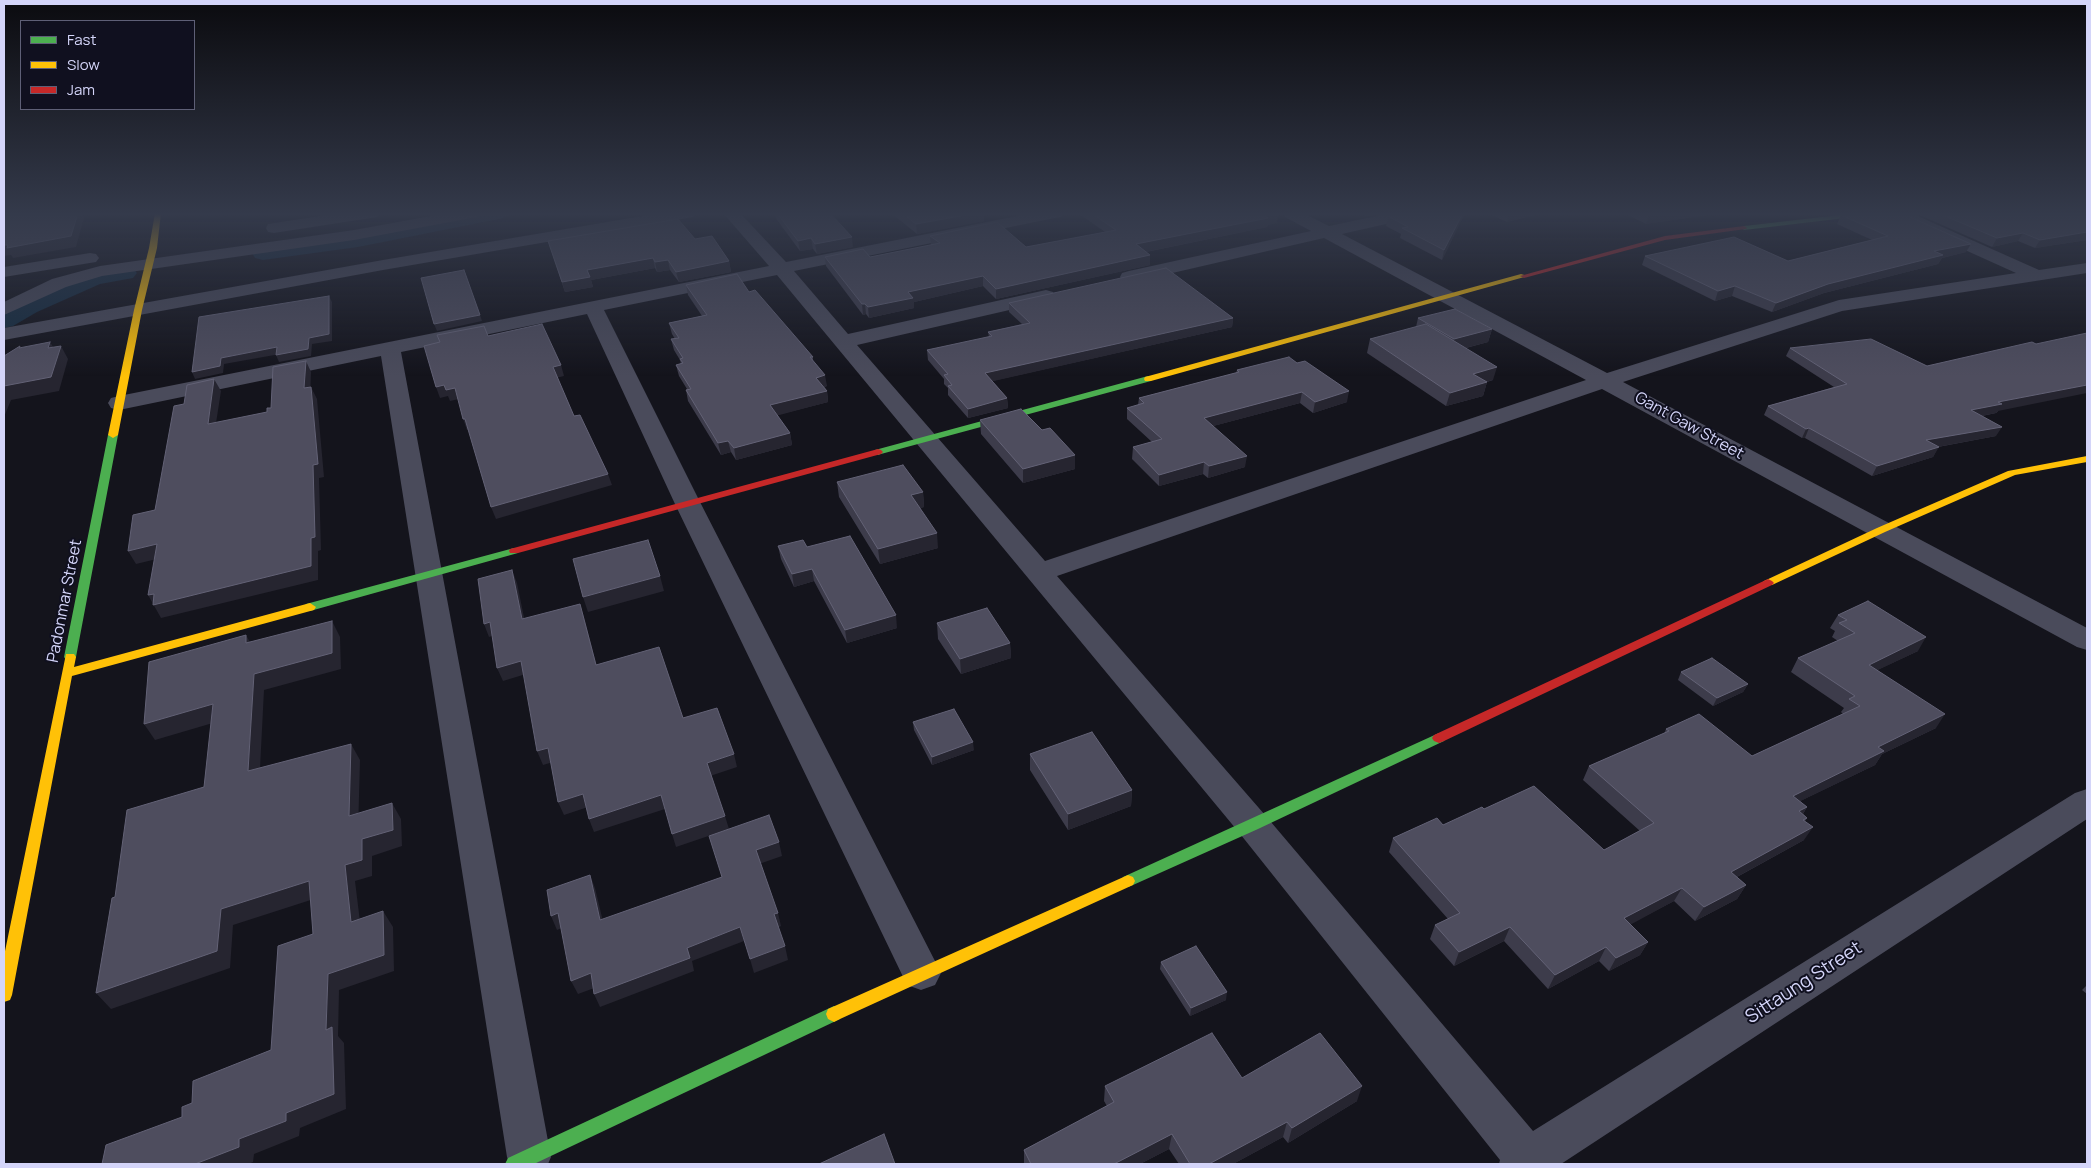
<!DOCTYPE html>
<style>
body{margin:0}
#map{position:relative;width:2091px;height:1168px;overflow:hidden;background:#14141c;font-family:Manrope,sans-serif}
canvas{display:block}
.frame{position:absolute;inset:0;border:5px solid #d4d5f9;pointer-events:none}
.legend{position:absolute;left:20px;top:20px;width:175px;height:90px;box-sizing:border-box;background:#10101f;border:1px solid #5e5f76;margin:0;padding:6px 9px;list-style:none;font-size:15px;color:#d4d5f9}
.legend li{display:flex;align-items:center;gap:10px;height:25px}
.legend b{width:25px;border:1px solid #5e5f76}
</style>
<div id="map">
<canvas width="2091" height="1168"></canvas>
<div class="frame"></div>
<ul class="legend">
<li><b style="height:6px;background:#4caf50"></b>Fast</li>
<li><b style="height:6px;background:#ffc107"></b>Slow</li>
<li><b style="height:6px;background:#c62828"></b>Jam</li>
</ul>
</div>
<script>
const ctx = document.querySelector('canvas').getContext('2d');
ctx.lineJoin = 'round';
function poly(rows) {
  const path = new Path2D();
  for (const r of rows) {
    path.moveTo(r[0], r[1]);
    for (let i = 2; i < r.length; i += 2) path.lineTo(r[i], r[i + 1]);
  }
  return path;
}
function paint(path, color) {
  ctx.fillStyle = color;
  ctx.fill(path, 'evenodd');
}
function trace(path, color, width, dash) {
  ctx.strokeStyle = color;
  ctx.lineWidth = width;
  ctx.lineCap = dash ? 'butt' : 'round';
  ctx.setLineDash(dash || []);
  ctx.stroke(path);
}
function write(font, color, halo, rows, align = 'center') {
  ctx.font = font + ' Manrope,sans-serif';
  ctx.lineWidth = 4;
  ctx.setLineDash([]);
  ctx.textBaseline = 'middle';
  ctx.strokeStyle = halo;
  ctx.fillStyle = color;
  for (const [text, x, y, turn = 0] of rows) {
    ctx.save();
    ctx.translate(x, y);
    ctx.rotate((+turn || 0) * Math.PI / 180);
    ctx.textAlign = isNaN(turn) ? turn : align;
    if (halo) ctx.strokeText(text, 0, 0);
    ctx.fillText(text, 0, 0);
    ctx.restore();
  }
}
paint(poly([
 [468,213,510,213,506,217,499,219,358,247,263,260,255,258,252,253,255,248,263,246,358,233,468,213],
 [125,266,133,268,137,273,133,278,100,284,37,312,13,326,4,328,4,311,19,302,86,273,125,266]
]), '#162c40');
paint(poly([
 [341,213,379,213,377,217,371,218,274,233,268,232,266,228,268,224,274,223,341,213],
 [447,213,479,213,477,217,471,218,354,240,102,276,66,287,4,315,4,302,52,279,100,266,354,230,447,213],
 [660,213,695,213,693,217,687,218,383,270,4,340,4,328,383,260,660,213],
 [723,213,740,213,786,262,1032,213,1063,213,1061,217,1055,218,794,271,848,334,1046,290,1053,292,1055,296,1053,300,857,345,1045,561,1586,380,1324,238,1129,283,1122,281,1120,277,1122,273,1129,271,1311,231,1285,217,1283,213,1303,213,1329,226,1391,213,1419,213,1417,217,1342,234,1607,373,1839,300,2016,273,1892,217,1890,213,1911,213,2039,270,2087,263,2087,273,1842,311,1623,382,2087,628,2087,650,2077,647,1602,389,1057,576,1265,815,1533,1131,2075,793,2087,789,2087,819,1561,1164,1499,1164,1500,1160,1241,835,777,275,604,310,701,504,935,961,941,973,935,985,921,990,907,985,675,504,587,314,401,352,551,1157,548,1164,510,1164,507,1157,381,356,119,410,111,408,108,403,111,398,119,396,769,266,723,213],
 [90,253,96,254,99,258,96,262,4,277,4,267,90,253]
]), '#4a4b5b');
paint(poly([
 [1857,213,1874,213,1871,215,1744,230,1741,228,1744,226,1857,213],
 [1148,376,1152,379,1151,381,881,454,878,455,873,452,875,450,1148,376],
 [113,432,118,435,76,657,74,660,70,661,66,660,64,657,108,435,113,432],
 [514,548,519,551,518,553,310,611,304,607,306,604,514,548],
 [1439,733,1444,735,1446,738,1444,741,1258,829,1133,885,1128,887,1123,885,1121,881,1123,877,1439,733],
 [834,1006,840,1009,842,1014,840,1019,534,1164,505,1164,508,1158,834,1006]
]), '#4caf50');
paint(poly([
 [155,213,161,213,157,248,142,310,118,435,113,438,108,435,134,310,149,248,155,213],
 [1521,274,1528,276,1151,381,1145,381,1144,379,1145,377,1521,274],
 [2087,456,2087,462,2015,475,1885,532,1772,585,1764,585,1762,583,1764,581,1877,528,2008,471,2087,456],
 [310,603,316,607,314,610,72,676,12,995,10,1000,4,1002,4,956,66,654,74,654,76,657,74,667,310,603],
 [1128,875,1133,877,1135,881,1133,885,840,1019,834,1022,828,1019,826,1014,828,1009,1128,875]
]), '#ffc107');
paint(poly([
 [1744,226,1747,228,1746,229,1665,240,1524,278,1520,276,1665,236,1744,226],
 [878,449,881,450,883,452,881,454,518,553,510,553,509,551,510,549,878,449],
 [1768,579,1772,581,1774,583,1772,585,1444,741,1439,743,1434,741,1432,738,1434,735,1768,579]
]), '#c62828');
paint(poly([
 [775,213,830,213,853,247,817,254,813,249,800,251,777,220],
 [891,213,984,213,984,221,917,234],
 [1078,213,1276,213,1277,223,1268,225,1267,227,1146,252,1150,255,1150,265,996,299,983,286,914,302,914,308,869,318,866,314,863,315,826,266,825,257,870,257,931,245,930,236,1026,247,1105,232],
 [1360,213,1384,213,1367,216],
 [1403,213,1465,213,1442,260,1400,238,1401,234,1386,226,1388,216],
 [1487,213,1542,213,1507,222],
 [1624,213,1720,213,1646,224],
 [1915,213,2087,213,2087,240,2035,248,2018,241,1992,247],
 [1841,215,1966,252,1942,258,1938,264,1824,293,1772,312,1732,296,1715,301,1642,265,1645,256,1788,261,1872,240,1837,224],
 [695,239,729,261,731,272,679,282,670,270,657,272,655,268,591,280,593,287,565,292,548,241],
 [686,285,749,292,813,357,813,361,827,386,824,387,827,391,828,402,777,415,790,433,792,445,736,460,731,452,721,455,688,401,686,390,687,389,679,376,676,365,681,364,680,360,674,350,671,339,675,339,672,334,669,323,702,316,688,295],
 [1009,303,1233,318,1232,327,992,381,1007,398,1008,408,968,418,948,395,948,388,944,384,944,379,928,360,927,350,989,337,988,332,1022,324,1009,312],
 [1418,318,1492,329,1488,342,1466,348,1493,380,1487,382,1483,396,1446,406,1367,353,1370,339,1416,327],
 [1790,348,1998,411,1996,413,1982,416,1996,436,1938,447,1933,457,1872,476,1805,438,1802,438,1764,415,1768,406,1834,387,1786,356],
 [1237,370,1347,402,1313,413,1300,403,1213,426,1245,467,1208,478,1203,474,1159,486,1132,459,1133,447,1152,442,1127,419,1127,408,1138,405,1139,398,1236,373],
 [980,420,1042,430,1075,455,1075,469,1023,483,981,434],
 [837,482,923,492,924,507,920,508,938,548,880,564,839,497],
 [778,546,807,547,897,628,847,643,814,581,794,587,781,559],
 [1838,615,1918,651,1877,670,1936,728,1882,754,1875,765,1800,801,1807,807,1803,814,1807,818,1805,821,1804,840,1737,877,1746,885,1737,899,1695,921,1674,901,1630,924,1648,942,1640,955,1609,971,1599,961,1548,989,1504,941,1454,966,1430,939,1435,925,1448,919,1389,852,1393,838,1443,825,1484,809,1604,850,1640,831,1583,780,1589,766,1664,734,1666,729,1752,756,1843,714,1841,712,1844,708,1791,672,1798,658,1838,641,1832,637,1835,631,1830,628],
 [937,623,1010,643,1011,658,961,674,938,639],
 [1681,672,1748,684,1743,692,1713,706,1678,680],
 [913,722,974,750,932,765,914,730],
 [1030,754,1132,790,1131,806,1068,830,1030,770],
 [1161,962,1226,1000,1190,1016,1160,969],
 [2087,985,2087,994,2082,990],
 [1242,1078,1357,1101,1288,1143,1283,1137,1233,1164,1179,1164,1169,1149,1140,1164,1024,1164,1024,1150,1107,1106,1104,1101,1105,1086]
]), '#3d3c4b');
paint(poly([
 [78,213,82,213,84,218,76,247,13,258,11,255,4,256,4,245,8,245],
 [977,213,984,213,984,221,917,234,916,224],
 [1367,213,1384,213,1367,216],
 [1463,213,1465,213,1442,260,1444,250],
 [1509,213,1542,213,1507,222],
 [1667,213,1720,213,1646,224,1649,215],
 [1278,214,1277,223,1268,225,1267,227,1135,254,1136,244],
 [2087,232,2087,240,2035,248,2040,240],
 [2023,233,2018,241,1992,247,1997,238],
 [852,237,853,247,817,254,815,244],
 [811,238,813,249,800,251,798,241],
 [1971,244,1966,252,1942,258,1938,264,1824,293,1772,312,1776,303,1828,284,1934,251],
 [1150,255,1150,265,996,299,996,289],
 [653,258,655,268,591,280,593,287,565,292,562,282,587,270],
 [668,260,670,270,657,272,655,262],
 [729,261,731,272,679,282,676,272],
 [983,276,983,286,914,302,914,308,869,318,868,307,908,292],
 [1735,286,1732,296,1715,301,1718,291],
 [329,296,332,302,332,341,312,344,311,356,279,362,276,355,309,338],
 [862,304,865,304,866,314,863,315],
 [480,315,482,321,437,331,434,324],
 [1233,318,1232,327,985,383,985,373],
 [1492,329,1488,342,1450,352,1454,339],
 [50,342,58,355,61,346,68,359,59,391,11,400,4,417,4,386,48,348],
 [277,347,280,354,224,364,223,373,195,379,192,372,221,358],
 [306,361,311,372,310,400,304,388],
 [561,365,564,376,556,378,553,367],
 [1497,367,1493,380,1475,385,1487,382,1483,396,1446,406,1450,393,1473,374],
 [825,375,827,386,817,389,816,378],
 [214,379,221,391,214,436,208,424],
 [444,385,455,388,459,399,450,401,448,396,440,398,436,387],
 [2087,385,2087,393,1998,411,1996,413,1966,419,1971,410,1998,402],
 [311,387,317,399,324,477,319,478,321,550,318,551,318,580,161,618,148,595,311,538,313,465],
 [827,391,828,402,772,417,770,405],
 [1349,391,1347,402,1313,413,1315,402],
 [1302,392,1300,403,1202,429,1204,418],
 [1007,398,1008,408,968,418,968,409],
 [463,419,465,419,469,430,467,430],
 [2002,427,1996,436,1921,450,1926,440],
 [1809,428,1805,438,1802,438,1806,429],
 [790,433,792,445,736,460,734,448],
 [728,441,731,452,721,455,718,443],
 [1939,447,1933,457,1872,476,1877,466],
 [1075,455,1075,469,1023,483,1023,469],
 [1247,456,1245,467,1208,478,1209,466],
 [1204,462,1203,474,1159,486,1159,475],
 [608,474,612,485,496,519,491,507],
 [923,492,924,507,913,510,911,495],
 [937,533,938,548,880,564,878,549],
 [157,544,165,557,136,564,128,551],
 [812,569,814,581,794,587,792,574],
 [512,570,517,583,527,632,522,619],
 [660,576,664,591,588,612,583,597],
 [580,604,584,617,600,678,596,665],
 [896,615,897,628,847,643,845,630],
 [332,621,340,637,341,669,264,690,259,788,248,771,254,674],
 [490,622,495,635,489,637,484,624],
 [246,635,255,651,246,643],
 [1926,637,1918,651,1861,678,1869,665],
 [1010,643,1011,658,961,674,960,659],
 [521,661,526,674,503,681,497,668],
 [1748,684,1743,692,1713,706,1717,698],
 [213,704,223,720,155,740,144,724],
 [1945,714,1936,728,1882,754,1875,765,1784,809,1793,796,1878,747],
 [973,742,974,750,932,765,932,757],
 [351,744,360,760,358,832,349,816],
 [548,748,553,762,543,765,537,751],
 [734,754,737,767,710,776,707,763],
 [1132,790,1131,806,1068,830,1068,814],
 [583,794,588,807,564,815,558,802],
 [661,795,665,809,594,832,589,819],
 [392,803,401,819,402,846,372,856,372,876,355,881,362,938,351,922,345,865,362,839],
 [1807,807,1799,820,1799,811],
 [725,816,729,829,676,847,672,834],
 [1813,827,1804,840,1722,885,1731,872],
 [779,842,782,856,759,864,756,850],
 [590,875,595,888,606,934,600,920],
 [309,881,320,897,233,925,230,968,111,1009,96,993,221,909],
 [1746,885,1737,899,1695,921,1704,907],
 [1682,888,1674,901,1617,932,1624,918],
 [383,911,393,927,394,971,339,990,338,1036,344,1043,346,1109,300,1128,299,1136,254,1154,253,1162,248,1164,195,1164,286,1113,326,1030,328,974],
 [558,913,564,927,557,930,551,916],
 [778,913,781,926,777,928,774,914],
 [740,927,744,941,692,961,694,971,600,1007,594,994,687,948],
 [1510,927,1504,941,1454,966,1459,952],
 [1648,942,1640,955,1609,971,1616,958],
 [785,946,788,960,754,973,750,959],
 [1606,947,1599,961,1548,989,1555,975],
 [591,973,597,987,578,994,571,981],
 [1227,992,1226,1000,1190,1016,1191,1008],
 [1362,1086,1357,1101,1288,1143,1292,1128],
 [1287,1122,1283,1137,1233,1164,1209,1164],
 [1172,1134,1169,1149,1140,1164,1114,1164]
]), '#262530');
const building = poly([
 [4,213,78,213,71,236,7,248,8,245,4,245,4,213],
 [777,213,830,213,852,237,815,244,811,238,798,241,777,213],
 [902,213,977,213,916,224,902,213],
 [1091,213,1276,213,1278,214,1266,216,1268,218,1136,244,1150,255,996,289,983,276,908,292,913,298,868,307,865,304,862,304,825,257,863,249,870,257,940,243,930,236,997,222,1026,247,1116,230,1091,213],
 [1403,213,1463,213,1444,250,1402,228,1408,227,1388,216,1403,213],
 [1644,213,1667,213,1649,215,1644,213],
 [1863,213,1901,213,1971,244,1934,251,1943,255,1828,284,1776,303,1735,286,1718,291,1645,256,1734,237,1788,261,1888,236,1841,215,1863,213],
 [1938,213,2087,213,2087,232,2040,240,2023,233,1997,238,1938,213],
 [678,219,695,239,712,236,729,261,676,272,668,260,655,262,653,258,587,270,590,277,562,282,548,241,678,219],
 [1166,268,1233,318,985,373,1007,398,968,409,948,386,952,385,944,375,948,374,927,350,992,336,988,332,1030,323,1009,303,1166,268],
 [464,270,480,315,434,324,421,278,464,270],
 [737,274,749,292,755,290,813,357,810,357,825,375,816,378,827,391,770,405,790,433,734,448,728,441,718,443,686,390,691,389,676,365,683,363,680,359,683,358,671,339,679,338,669,323,707,315,686,285,737,274],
 [329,296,329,334,309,338,308,349,276,355,277,347,221,358,220,366,192,372,199,317,329,296],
 [1455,309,1492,329,1454,339,1418,318,1455,309],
 [542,324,561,365,553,367,574,416,580,415,608,474,491,507,465,419,463,419,455,388,446,390,444,385,436,387,424,346,440,342,437,335,484,326,488,336,542,324],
 [1426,324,1497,367,1473,374,1487,382,1450,393,1370,339,1426,324],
 [2087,333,2087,385,1998,402,2002,404,1971,410,2002,427,1926,440,1939,447,1877,466,1809,428,1806,429,1768,406,1847,384,1790,348,1871,339,1927,366,2032,342,2036,344,2087,333],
 [50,342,48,348,61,346,51,377,4,386,4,356,20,346,19,348,50,342],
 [1289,357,1297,363,1305,361,1349,391,1315,402,1302,392,1204,418,1247,456,1209,466,1204,462,1159,475,1133,447,1162,439,1127,408,1144,403,1139,398,1239,372,1237,370,1289,357],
 [306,361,304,388,311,387,318,464,313,465,315,537,311,538,311,566,153,605,154,594,148,595,157,544,128,551,133,515,155,510,174,406,184,404,187,385,214,379,208,424,267,412,267,408,271,408,273,367,306,361],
 [1021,409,1042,430,1050,428,1075,455,1023,469,980,420,1021,409],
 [903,465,923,492,911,495,937,533,878,549,837,482,903,465],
 [850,536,896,615,845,630,812,569,792,574,778,546,803,540,807,547,850,536],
 [648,540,660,576,583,597,573,559,648,540],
 [512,570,522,619,580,604,596,665,659,647,683,718,717,708,734,754,707,763,725,816,672,834,661,795,589,819,583,794,558,802,548,748,537,751,521,661,497,668,490,622,484,624,478,579,512,570],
 [1868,601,1926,637,1869,665,1945,714,1878,747,1884,751,1793,796,1807,807,1799,811,1807,818,1803,820,1813,827,1731,872,1746,885,1704,907,1682,888,1624,918,1648,942,1616,958,1606,947,1555,975,1510,927,1459,952,1435,925,1460,913,1393,838,1437,818,1443,825,1482,807,1484,809,1534,786,1604,850,1654,823,1589,766,1669,731,1666,729,1699,714,1752,756,1860,706,1849,699,1855,696,1798,658,1855,633,1839,623,1847,620,1838,615,1868,601],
 [987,608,1010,643,960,659,937,623,987,608],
 [332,621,332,653,254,674,248,771,351,744,349,816,392,803,393,830,362,839,362,860,345,865,351,922,383,911,384,955,328,974,326,1030,332,1027,334,1094,286,1113,286,1121,239,1139,239,1147,195,1164,102,1164,106,1145,182,1117,182,1107,192,1103,193,1081,271,1050,278,946,313,934,309,881,221,909,217,951,96,993,112,898,115,897,127,810,204,787,213,704,144,724,149,662,246,635,246,643,332,621],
 [1712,658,1748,684,1717,698,1681,672,1712,658],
 [954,709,973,742,932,757,913,722,954,709],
 [1092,732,1132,790,1068,814,1030,754,1092,732],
 [769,815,779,842,756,850,778,913,774,914,785,946,750,959,740,927,687,948,690,958,594,994,591,973,571,981,558,913,551,916,547,890,590,875,600,920,722,877,709,836,769,815],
 [1196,946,1227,992,1191,1008,1161,962,1196,946],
 [1212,1033,1242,1078,1320,1033,1362,1086,1292,1128,1287,1122,1209,1164,1190,1164,1172,1134,1114,1164,1031,1164,1024,1150,1114,1102,1105,1086,1212,1033],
 [884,1134,895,1164,819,1164,884,1134]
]);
paint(building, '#4e4d5e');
trace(building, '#636276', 1);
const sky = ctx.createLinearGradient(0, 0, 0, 376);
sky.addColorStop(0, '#0b0b0f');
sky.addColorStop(0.57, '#343a4b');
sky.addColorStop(1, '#343a4b00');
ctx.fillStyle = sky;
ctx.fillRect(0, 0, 2091, 376);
write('16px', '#d4d5f9', '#10101f', [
 ["Gant Gaw Street",1689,426,29],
 ["Padonmar Street",65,601,-79]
]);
write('19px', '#d4d5f9', '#10101f', [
 ["Sittaung Street",1804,983,-33]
]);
</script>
